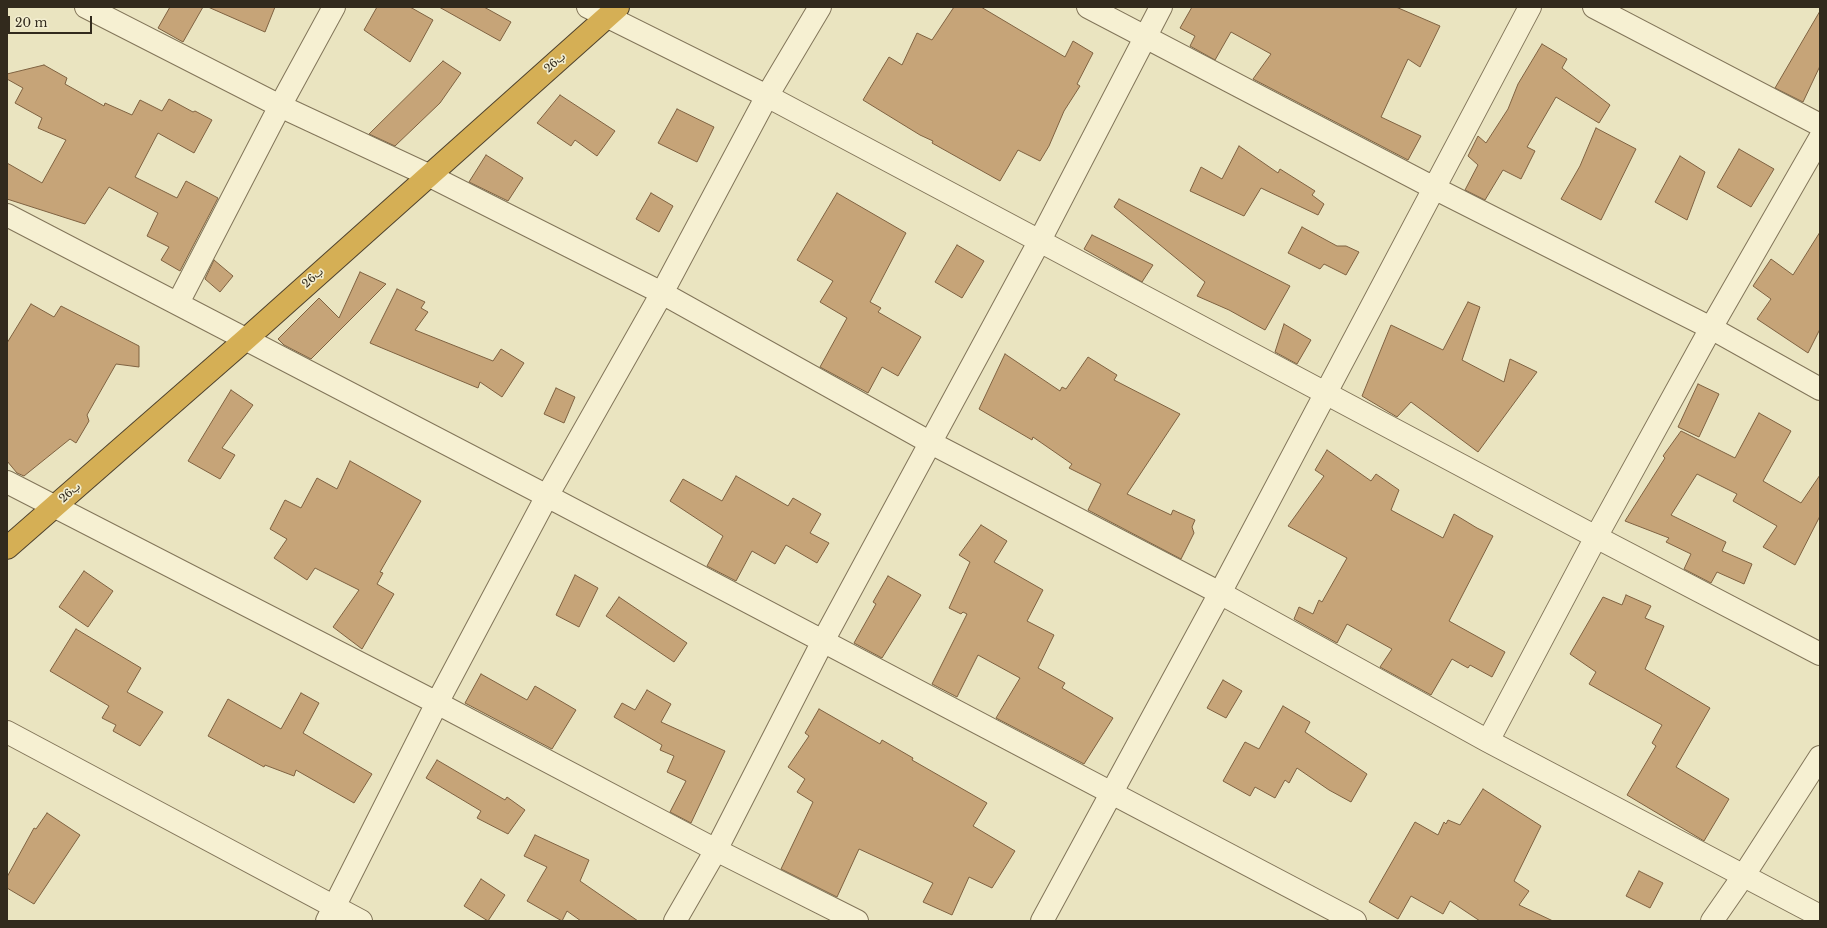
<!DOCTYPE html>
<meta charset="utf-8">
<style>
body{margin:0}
#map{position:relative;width:1827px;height:928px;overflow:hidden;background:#eae4c0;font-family:"Libre Baskerville",serif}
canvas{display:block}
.frame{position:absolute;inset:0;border:8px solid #322a1d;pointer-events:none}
.scale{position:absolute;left:8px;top:16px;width:84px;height:18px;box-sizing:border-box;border:2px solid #322a1d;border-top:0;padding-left:5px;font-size:12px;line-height:14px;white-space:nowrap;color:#322a1d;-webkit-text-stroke:3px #f2edcf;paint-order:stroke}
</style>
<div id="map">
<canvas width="1827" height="928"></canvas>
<div class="frame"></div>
<div class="scale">20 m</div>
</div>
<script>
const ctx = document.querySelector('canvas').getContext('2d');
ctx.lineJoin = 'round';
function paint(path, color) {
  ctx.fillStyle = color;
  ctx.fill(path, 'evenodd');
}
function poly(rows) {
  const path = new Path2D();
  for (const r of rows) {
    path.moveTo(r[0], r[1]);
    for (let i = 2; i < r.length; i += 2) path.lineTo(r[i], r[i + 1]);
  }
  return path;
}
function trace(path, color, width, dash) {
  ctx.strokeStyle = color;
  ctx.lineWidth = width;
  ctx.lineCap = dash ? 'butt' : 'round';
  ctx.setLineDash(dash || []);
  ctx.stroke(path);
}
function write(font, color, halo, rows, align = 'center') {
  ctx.font = font + ' "Libre Baskerville",Vazirmatn,serif';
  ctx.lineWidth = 3.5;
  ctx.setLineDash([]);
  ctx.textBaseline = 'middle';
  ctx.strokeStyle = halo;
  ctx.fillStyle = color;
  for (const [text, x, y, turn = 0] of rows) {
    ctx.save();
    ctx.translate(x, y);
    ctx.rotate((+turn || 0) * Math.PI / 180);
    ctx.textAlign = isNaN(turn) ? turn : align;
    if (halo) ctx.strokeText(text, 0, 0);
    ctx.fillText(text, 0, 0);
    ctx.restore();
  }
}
const building = poly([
 [170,7,203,7,183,42,158,28,170,7],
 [208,7,275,7,265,32,208,7],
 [377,7,410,7,433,20,410,62,364,30,377,7],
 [439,7,484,7,511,22,500,41,439,7],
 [954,7,981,7,1065,57,1073,41,1093,53,1077,84,1080,86,1064,111,1049,146,1040,161,1018,150,1000,181,932,143,933,141,920,135,863,100,889,57,902,65,917,33,932,40,954,7],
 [1192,7,1396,7,1440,26,1420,67,1408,59,1381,117,1421,136,1408,160,1253,79,1271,54,1231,32,1215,60,1190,46,1195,36,1180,28,1192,7],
 [1820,11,1820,66,1803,102,1775,88,1820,11],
 [1542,44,1567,59,1562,68,1610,105,1599,123,1556,97,1527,147,1535,151,1521,179,1503,170,1485,200,1465,190,1478,165,1468,156,1478,136,1486,143,1508,109,1518,84,1542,44],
 [443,61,461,73,440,103,395,146,369,134,443,61],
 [44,65,67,78,65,84,104,106,105,103,132,115,140,100,162,111,169,99,193,112,195,111,212,120,194,153,158,133,135,177,177,198,186,181,218,198,180,271,161,260,169,247,147,236,158,213,109,187,85,224,7,199,7,163,42,183,66,140,38,128,42,118,15,103,23,88,7,79,7,74,44,65],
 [560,95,615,131,597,156,575,140,571,146,537,123,560,95],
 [677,109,714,127,697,162,658,143,677,109],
 [1596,128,1636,149,1601,220,1561,199,1580,166,1596,128],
 [1239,146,1278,173,1280,169,1315,191,1312,195,1324,204,1318,215,1261,188,1244,216,1190,191,1201,167,1222,179,1239,146],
 [1739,149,1774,169,1751,207,1717,187,1739,149],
 [486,155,523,178,508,201,469,182,486,155],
 [1680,156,1705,172,1687,220,1655,202,1680,156],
 [651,193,673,206,659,232,636,219,651,193],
 [837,193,906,233,870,302,881,308,878,312,921,337,898,376,882,367,868,393,820,367,847,318,820,302,833,281,797,260,837,193],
 [1119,199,1290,286,1265,330,1229,310,1197,296,1205,282,1114,207,1119,199],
 [1302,227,1337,246,1346,246,1359,252,1346,275,1324,264,1320,269,1288,253,1302,227],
 [1820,232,1820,329,1808,353,1757,319,1771,299,1753,286,1771,259,1793,275,1820,232],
 [1092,235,1153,265,1142,282,1084,249,1092,235],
 [957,245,984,261,962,298,935,282,957,245],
 [214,260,233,276,220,292,205,279,214,260],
 [360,272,386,284,311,359,284,345,278,339,319,298,339,318,360,272],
 [397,289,425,302,421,308,428,312,415,330,493,361,501,349,524,363,502,397,480,382,478,388,370,343,397,289],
 [1468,302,1480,307,1462,360,1504,382,1510,359,1537,372,1478,452,1411,402,1397,417,1362,396,1391,325,1443,350,1468,302],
 [31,304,54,317,61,306,139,346,139,367,116,364,87,415,89,421,76,443,70,439,24,476,17,473,7,461,7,343,31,304],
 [1284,324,1311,340,1297,364,1275,352,1284,324],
 [1005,354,1060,391,1062,387,1066,389,1088,357,1117,375,1114,380,1180,414,1127,494,1171,515,1173,510,1195,520,1192,527,1194,533,1181,559,1088,510,1101,484,1069,468,1072,464,1033,437,1032,440,979,409,1005,354],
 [1698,384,1719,394,1699,437,1678,427,1698,384],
 [556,388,575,397,564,423,544,414,556,388],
 [231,390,253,405,222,448,235,455,220,479,188,461,231,390],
 [1759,413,1791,431,1763,481,1801,503,1820,475,1820,516,1795,565,1763,547,1777,526,1733,501,1737,494,1697,474,1671,515,1726,542,1722,551,1752,564,1744,584,1717,572,1711,583,1684,569,1691,554,1666,542,1669,538,1625,521,1665,458,1663,456,1681,431,1735,458,1759,413],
 [1327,450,1371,481,1376,474,1399,490,1391,510,1443,538,1454,514,1477,528,1493,536,1449,621,1505,652,1492,677,1470,665,1468,668,1452,659,1431,695,1380,667,1392,649,1347,624,1337,643,1294,619,1299,607,1313,614,1319,600,1322,602,1347,558,1288,526,1324,476,1315,470,1327,450],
 [350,461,421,501,380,572,383,573,377,584,394,594,362,649,333,627,359,590,315,568,307,580,274,558,287,539,270,529,285,500,301,508,317,478,337,489,350,461],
 [736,476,788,506,793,498,821,514,810,533,829,543,817,563,786,545,775,564,752,551,736,581,707,566,723,536,670,501,683,479,722,501,736,476],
 [981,525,1007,541,994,562,1043,590,1027,621,1054,635,1038,668,1065,683,1062,688,1113,718,1084,764,996,718,1020,678,978,655,957,697,932,684,967,614,963,612,961,614,949,608,970,562,959,555,981,525],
 [84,571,113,591,88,627,59,607,84,571],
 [575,575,598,588,579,627,556,615,575,575],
 [888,576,921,595,882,658,854,643,876,604,873,602,888,576],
 [1626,595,1651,606,1645,618,1664,626,1645,669,1710,708,1676,767,1729,799,1704,841,1627,795,1656,746,1652,743,1662,725,1589,684,1596,672,1570,654,1603,597,1622,605,1626,595],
 [619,597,687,643,674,662,606,616,619,597],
 [76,629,141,668,127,692,163,712,140,746,113,731,116,725,102,718,109,706,50,671,76,629],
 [481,674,527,700,535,686,576,710,552,749,465,703,481,674],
 [1223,680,1242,691,1226,718,1207,708,1223,680],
 [647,690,671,704,661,722,725,751,691,823,670,812,686,781,667,772,674,756,660,750,662,745,614,717,622,703,635,710,647,690],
 [301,693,319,703,303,733,372,774,354,803,296,770,294,776,265,765,264,767,208,736,228,699,281,729,301,693],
 [1283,706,1310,722,1305,732,1367,774,1351,802,1329,790,1297,768,1289,783,1285,780,1275,798,1255,787,1250,796,1223,781,1245,742,1259,749,1283,706],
 [819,709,880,744,882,740,913,758,912,760,987,803,973,826,1015,851,992,888,969,877,952,915,923,902,933,883,859,849,837,897,781,869,813,802,797,792,805,779,788,767,809,736,805,733,819,709],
 [437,760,505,800,507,797,525,810,508,834,477,818,481,811,426,778,437,760],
 [1483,789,1541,826,1514,881,1529,891,1519,905,1553,921,1480,921,1450,901,1443,914,1411,896,1398,919,1369,902,1415,822,1438,835,1444,822,1446,824,1448,820,1460,825,1483,789],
 [47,813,80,835,34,904,7,888,7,877,34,828,36,829,47,813],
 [535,835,589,860,580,881,638,921,581,921,567,911,562,921,527,901,547,867,524,856,535,835],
 [1639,871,1663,883,1650,908,1626,896,1639,871],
 [481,879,505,895,488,921,464,906,481,879]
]);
paint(building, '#c6a478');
trace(building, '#7f6241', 1);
const minor = poly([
 [86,7,280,106,428,175,662,293,931,443,1220,593,1488,741,1820,916],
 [588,7,767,96,1596,537,1820,654],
 [1088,7,1434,188,1711,328,1820,389],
 [1594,7,1820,125],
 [7,215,547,496,1355,921],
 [178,303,280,106,334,7],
 [7,482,437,703,716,850,857,921],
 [7,732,361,921],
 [1488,741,1596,537,1711,328,1820,138],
 [327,921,437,703,547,496,662,293,767,96,820,7],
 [675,921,716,850,823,641,1039,242,1161,7],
 [1042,921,1220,593,1530,7],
 [1712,921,1744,875,1820,757]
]);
const highway = poly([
 [7,548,245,340,618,7]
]);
trace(minor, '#827559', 24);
trace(highway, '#4f422d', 24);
trace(minor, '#f6f0d2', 22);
trace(highway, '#d5af55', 22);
write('11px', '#322a1d', '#f2edcf', [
 ["26ب",555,63,-41],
 ["26ب",313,278,-42],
 ["26ب",70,493,-41]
]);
</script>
